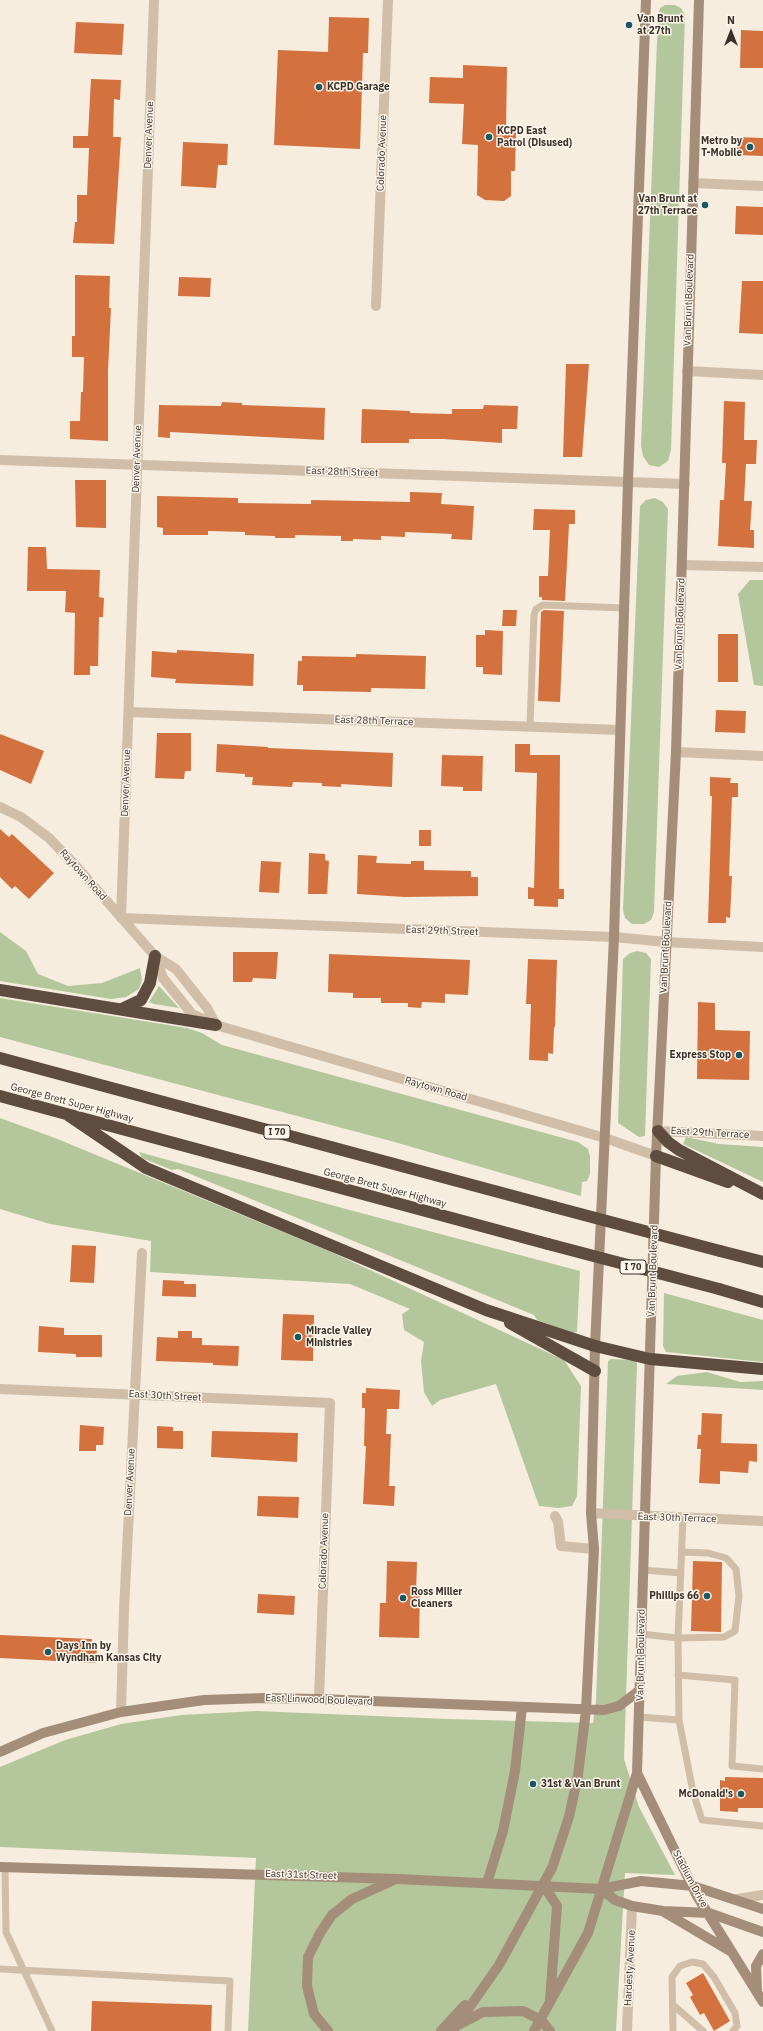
<!DOCTYPE html>
<style>
body{margin:0}
#map{position:relative;width:763px;height:2031px;overflow:hidden;background:#f6eddf;font-family:"IBM Plex Sans",sans-serif}
canvas{display:block}
.north{position:absolute;left:711px;top:12px;width:40px;height:40px;-webkit-text-stroke:3px #fcf6ec;paint-order:stroke;rotate:0deg;font-size:11px;font-weight:700;line-height:16px;text-align:center;color:#3c3129}
.north::after{content:'';display:block;margin:auto;width:14px;height:18px;background:#3c3129;clip-path:polygon(50% 0,100% 100%,50% 72%,0 100%)}
</style>
<div id="map">
<canvas width="763" height="2031"></canvas>
<div class="north">N</div>
</div>
<script>
const ctx = document.querySelector('canvas').getContext('2d');
ctx.lineJoin = 'round';
function paint(path, color) {
  ctx.fillStyle = color;
  ctx.fill(path, 'evenodd');
}
function poly(rows) {
  const path = new Path2D();
  for (const r of rows) {
    path.moveTo(r[0], r[1]);
    for (let i = 2; i < r.length; i += 2) path.lineTo(r[i], r[i + 1]);
  }
  return path;
}
function trace(path, color, width, dash) {
  ctx.strokeStyle = color;
  ctx.lineWidth = width;
  ctx.lineCap = dash ? 'butt' : 'round';
  ctx.setLineDash(dash || []);
  ctx.stroke(path);
}
function write(font, color, halo, rows, align = 'center') {
  ctx.font = font + ' "IBM Plex Sans",sans-serif';
  ctx.lineWidth = 3;
  ctx.setLineDash([]);
  ctx.textBaseline = 'middle';
  ctx.strokeStyle = halo;
  ctx.fillStyle = color;
  for (const [text, x, y, turn = 0] of rows) {
    ctx.save();
    ctx.translate(x, y);
    ctx.rotate((+turn || 0) * Math.PI / 180);
    ctx.textAlign = isNaN(turn) ? turn : align;
    if (halo) ctx.strokeText(text, 0, 0);
    ctx.fillText(text, 0, 0);
    ctx.restore();
  }
}
paint(poly([
 [665,5,675,5,681,8,685,15,671,450,668,461,659,467,649,465,643,456,641,446,658,16,660,8],
 [655,498,663,502,668,509,654,912,651,920,644,924,632,924,625,918,623,910,640,506,646,500],
 [750,580,763,580,763,686,754,685,738,594],
 [0,932,26,951,38,974,68,986,102,983,140,968,142,980,139,989,126,997,111,999,0,981],
 [637,951,646,953,651,959,645,1136,639,1137,618,1123,623,959,630,953],
 [159,986,179,1008,154,1004,149,1002],
 [0,998,187,1028,202,1033,222,1045,578,1142,588,1149,590,1156,590,1174,587,1181,582,1182,581,1196,391,1141,0,1037],
 [0,1118,55,1138,329,1251,564,1360,581,1386,577,1496,572,1506,559,1508,539,1506,496,1384,440,1400,432,1406,424,1392,421,1361,424,1342,404,1330,402,1314,410,1309,350,1284,150,1272,151,1241,50,1224,0,1209],
 [686,1137,719,1144,763,1147,763,1182,683,1144],
 [139,1152,346,1209,580,1271,577,1332,572,1333,537,1320,534,1315,178,1169,172,1170,142,1158],
 [664,1293,763,1320,763,1362,666,1352,663,1346],
 [611,1359,636,1360,637,1364,624,1759,639,1807,675,1875,625,1873,616,2031,248,2031,256,1858,0,1847,0,1767,65,1740,121,1724,181,1715,256,1711,448,1719,593,1723,596,1701,608,1361],
 [707,1372,740,1382,763,1381,763,1390,666,1384,677,1376]
]), '#b4c79c');
paint(poly([
 [329,17,369,18,368,53,363,53,360,149,274,145,278,50,328,52],
 [76,22,124,24,122,55,74,53],
 [741,30,763,31,763,68,740,68],
 [463,65,507,67,506,129,516,130,515,171,511,171,511,196,504,201,485,200,477,195,478,145,462,144,464,104,429,103,430,77,463,78],
 [91,79,121,80,120,100,114,99,113,137,121,137,114,244,73,243,75,222,77,222,77,195,87,195,89,148,73,148,73,136,88,136],
 [737,137,763,138,763,156,736,155],
 [183,142,228,144,227,165,218,165,216,188,181,186],
 [736,206,763,207,763,235,735,234],
 [75,275,110,276,109,308,111,308,108,370,108,441,70,439,70,421,80,421,81,392,83,392,84,357,72,357,72,336,75,336],
 [179,277,211,278,210,297,178,296],
 [742,281,763,281,763,334,739,333],
 [566,364,589,364,582,457,563,457],
 [724,401,745,402,744,440,757,440,756,464,746,464,744,501,752,501,750,530,754,530,754,548,718,546,720,500,724,500,726,463,722,463],
 [222,402,242,403,242,405,325,408,324,440,170,432,170,438,158,437,159,405,221,406],
 [484,405,518,406,517,429,502,429,502,443,443,439,409,439,409,443,361,443,362,409,410,411,410,413,452,414,452,409,483,409],
 [75,480,106,480,106,528,76,527],
 [410,492,442,493,441,504,474,506,472,540,451,539,452,534,405,532,405,537,381,536,381,540,353,539,353,541,341,541,341,536,295,535,295,538,275,538,275,536,245,535,245,532,208,531,208,535,163,535,163,528,157,527,157,496,238,498,238,503,311,504,311,500,410,502],
 [534,509,575,510,575,524,569,524,565,601,542,600,542,597,539,597,539,576,548,576,550,530,533,530],
 [28,547,46,547,47,569,100,570,99,597,104,598,103,617,99,617,98,666,90,666,90,675,74,675,75,613,65,612,66,591,27,591],
 [503,610,517,610,516,626,502,626],
 [544,610,564,611,560,702,538,701,541,612],
 [485,630,503,631,502,675,483,674,483,667,476,667,476,635,485,635],
 [718,634,738,634,738,682,718,682],
 [177,650,254,654,253,686,175,683,176,679,151,677,152,651,177,653],
 [356,654,426,656,425,689,371,688,371,692,317,691,303,691,303,685,297,685,298,661,302,661,302,656,356,657],
 [716,710,746,711,745,733,715,732],
 [157,733,191,733,191,771,185,771,184,779,155,778],
 [0,734,44,751,31,784,0,770],
 [217,744,268,747,268,748,393,753,392,787,341,784,341,787,322,786,322,783,293,782,292,787,252,785,253,777,245,777,245,774,216,772],
 [515,744,530,744,530,755,560,755,559,889,564,889,564,899,558,899,558,907,534,906,534,899,528,899,528,887,534,888,537,773,515,772],
 [442,755,483,756,482,791,463,791,463,787,441,786],
 [710,777,731,778,730,783,738,783,738,797,732,797,729,876,732,876,730,918,726,917,726,923,708,923,712,796,710,796],
 [0,829,9,837,12,834,54,873,29,899,15,886,12,889,0,877],
 [419,830,431,830,431,846,419,846],
 [309,853,325,854,325,860,329,861,327,894,308,894],
 [358,855,377,856,376,863,411,864,411,861,424,861,424,870,471,871,471,877,478,877,478,896,405,897,357,894],
 [261,861,281,862,279,893,259,892],
 [233,952,278,952,276,979,253,978,252,982,233,982],
 [329,954,470,960,468,995,445,994,445,1003,422,1002,421,1008,408,1007,408,1003,381,1003,381,998,353,998,353,993,328,992],
 [528,959,557,960,555,1027,554,1027,553,1054,548,1053,548,1061,529,1060,531,1004,526,1004],
 [698,1002,715,1003,715,1030,750,1031,749,1080,697,1079],
 [72,1245,96,1246,94,1283,70,1282],
 [163,1280,184,1281,184,1284,196,1284,196,1297,162,1296],
 [283,1314,314,1315,313,1361,281,1360],
 [39,1326,64,1328,64,1335,102,1335,102,1357,76,1357,76,1354,38,1352],
 [178,1331,192,1331,192,1338,202,1338,202,1345,239,1346,238,1366,213,1365,213,1363,156,1361,157,1337,178,1338],
 [366,1388,400,1390,399,1409,387,1409,386,1434,391,1434,389,1486,395,1486,394,1506,363,1504,366,1446,364,1446,365,1408,362,1408,362,1393,366,1393],
 [702,1413,722,1414,721,1443,757,1444,757,1462,749,1461,748,1473,720,1471,720,1484,699,1483,701,1449,697,1449,698,1435,701,1435],
 [80,1425,104,1427,103,1445,96,1445,96,1451,79,1451],
 [157,1426,173,1427,173,1431,183,1431,183,1449,157,1448],
 [212,1431,298,1433,297,1462,211,1457],
 [258,1496,299,1497,298,1518,257,1516],
 [387,1561,417,1562,416,1593,420,1593,419,1638,379,1637,380,1603,386,1603],
 [693,1561,722,1562,721,1632,691,1631],
 [258,1594,295,1596,294,1615,257,1613],
 [0,1635,92,1639,91,1646,97,1646,96,1663,0,1658],
 [725,1777,763,1778,763,1808,738,1808,738,1812,720,1811,720,1780,725,1781],
 [703,1973,730,2021,714,2031,704,2013,700,2015,690,1997,693,1995,686,1983],
 [92,2001,212,2005,211,2031,91,2031]
]), '#d3713f');
trace(poly([
 [530,726,534,615,536,609,543,605,624,608],
 [643,1570,681,1573],
 [641,1634,678,1638,724,1637,735,1631,739,1596,736,1569,726,1558,708,1553,682,1552],
 [678,1675,735,1680,732,1766,763,1769],
 [639,1717,679,1720,678,1638,683,1518],
 [679,1720,693,1792,702,1820,763,1826],
 [5,1867,6,1932,52,2031],
 [0,1969,230,1981,228,2031],
 [673,2005,703,2031],
 [673,2031,672,1977,680,1966,692,1962,703,1964,714,1977,735,2013,737,2026,733,2031]
]), '#d0bea8', 7);
trace(poly([
 [154,0,121,918,614,937,666,942,763,947],
 [693,183,763,186],
 [376,306,388,0],
 [687,371,763,375],
 [0,460,685,484],
 [682,565,763,567],
 [129,712,620,730],
 [676,752,763,756],
 [0,807,21,817,49,838,75,865,155,956,176,969,207,1008,216,1025],
 [155,956,163,978,192,1014,216,1025,605,1138,656,1156],
 [658,1131,763,1136],
 [0,1389,330,1403,319,1699],
 [591,1513,763,1521],
 [555,1516,558,1522,561,1546,594,1549],
 [121,1712,124,1610,142,1253],
 [737,1899,763,1895],
 [627,2031,632,1906]
]), '#d0bea8', 10);
trace(poly([
 [0,1752,43,1733,121,1712,204,1700,265,1698,319,1699,604,1710,619,1706,640,1690],
 [637,1773,697,1896,763,2002],
 [0,1867,398,1879,601,1889,641,1881,693,1886,763,1909],
 [487,1883,503,1831,515,1771,522,1707],
 [544,1886,557,1906,550,2000],
 [601,1889,615,1900,632,1906,663,1911,709,1913,763,1932],
 [664,1912,730,1951],
 [757,1990,756,1966,763,1954],
 [458,2025,483,2012,523,2011,541,2020,550,2031],
 [328,2031,314,2014,307,1986,308,1957,320,1933,332,1915,352,1899,396,1879],
 [441,2031,465,2005],
 [453,2031,499,1965,552,1868,569,1817,578,1775,586,1710,594,1549,591,1513,595,1346,614,937,628,482,646,0],
 [534,2031,588,1933,637,1773,656,1156,676,752,699,0]
]), '#a48d79', 10);
trace(poly([
 [0,990,216,1025],
 [122,1009,141,1000,150,983,155,956],
 [0,1058,554,1207],
 [0,1096,548,1244],
 [68,1115,146,1168,486,1310,595,1346,650,1359,763,1369],
 [658,1131,668,1142,679,1150,763,1194],
 [656,1156,728,1182],
 [720,1251,763,1262],
 [719,1289,763,1302],
 [510,1323,595,1371]
]), '#5e4c3f', 12);
trace(poly([
 [554,1207,720,1251],
 [548,1244,719,1289]
]), '#5e4c3f', 12);
for (const [x, y, r, color] of [
 [629,25,4,"#195763"],
 [319,87,4,"#195763"],
 [489,137,4,"#195763"],
 [750,147,4,"#195763"],
 [705,205,4,"#195763"],
 [739,1055,4,"#195763"],
 [298,1337,4,"#195763"],
 [707,1596,4,"#195763"],
 [403,1598,4,"#195763"],
 [48,1652,4,"#195763"],
 [533,1784,4,"#195763"],
 [741,1794,4,"#195763"]
]) {
  const dot = new Path2D();
  dot.arc(x, y, r, 0, 2 * Math.PI);
  ctx.fillStyle = color;
  ctx.fill(dot);
  trace(dot, '#fcf6ec', 1.5);
}
for (const [x, y, w] of [
 [277,1132,26],
 [633,1267,26]
]) {
  const box = new Path2D();
  box.roundRect(x - w / 2, y - 7, w, 14, 3);
  ctx.fillStyle = '#fcf6ec';
  ctx.fill(box);
  trace(box, '#3c3129', 1);
}
write('bold 9px', '#3c3129', null, [
 ["I 70",277,1132],
 ["I 70",633,1267]
]);
write('bold 10px', '#3c3129', '#fcf6ec', [
 ["Van Brunt",637,19],
 ["at 27th",637,31],
 ["KCPD Garage",327,87],
 ["KCPD East",497,131],
 ["Patrol (Disused)",497,143],
 ["Metro by",742,141,"right"],
 ["T-Mobile",742,153,"right"],
 ["Van Brunt at",697,199,"right"],
 ["27th Terrace",697,211,"right"],
 ["Express Stop",731,1055,"right"],
 ["Miracle Valley",306,1331],
 ["Ministries",306,1343],
 ["Ross Miller",411,1592],
 ["Cleaners",411,1604],
 ["Phillips 66",699,1596,"right"],
 ["Days Inn by",56,1646],
 ["Wyndham Kansas City",56,1658],
 ["31st & Van Brunt",541,1784],
 ["McDonald's",733,1794,"right"]
], 'left');
write('10px', '#3c3129', '#fcf6ec', [
 ["Denver Avenue",149,135,-88],
 ["Colorado Avenue",382,153,-88],
 ["Van Brunt Boulevard",689,300,-88],
 ["Denver Avenue",137,459,-88],
 ["East 28th Street",342,472,2],
 ["Van Brunt Boulevard",680,624,-88],
 ["East 28th Terrace",374,721,2],
 ["Denver Avenue",126,783,-88],
 ["Raytown Road",83,875,48],
 ["East 29th Street",442,931,2],
 ["Van Brunt Boulevard",666,947,-87],
 ["Raytown Road",436,1089,16],
 ["George Brett Super Highway",72,1103,15],
 ["East 29th Terrace",710,1133,3],
 ["George Brett Super Highway",385,1188,15],
 ["Van Brunt Boulevard",653,1271,-88],
 ["East 30th Street",165,1396,3],
 ["Denver Avenue",130,1482,-87],
 ["East 30th Terrace",677,1518,2],
 ["Colorado Avenue",324,1551,-88],
 ["Van Brunt Boulevard",641,1655,-89],
 ["East Linwood Boulevard",319,1700,2],
 ["East 31st Street",301,1875,2],
 ["Stadium Drive",690,1879,62],
 ["Hardesty Avenue",630,1968,-87]
]);
</script>
